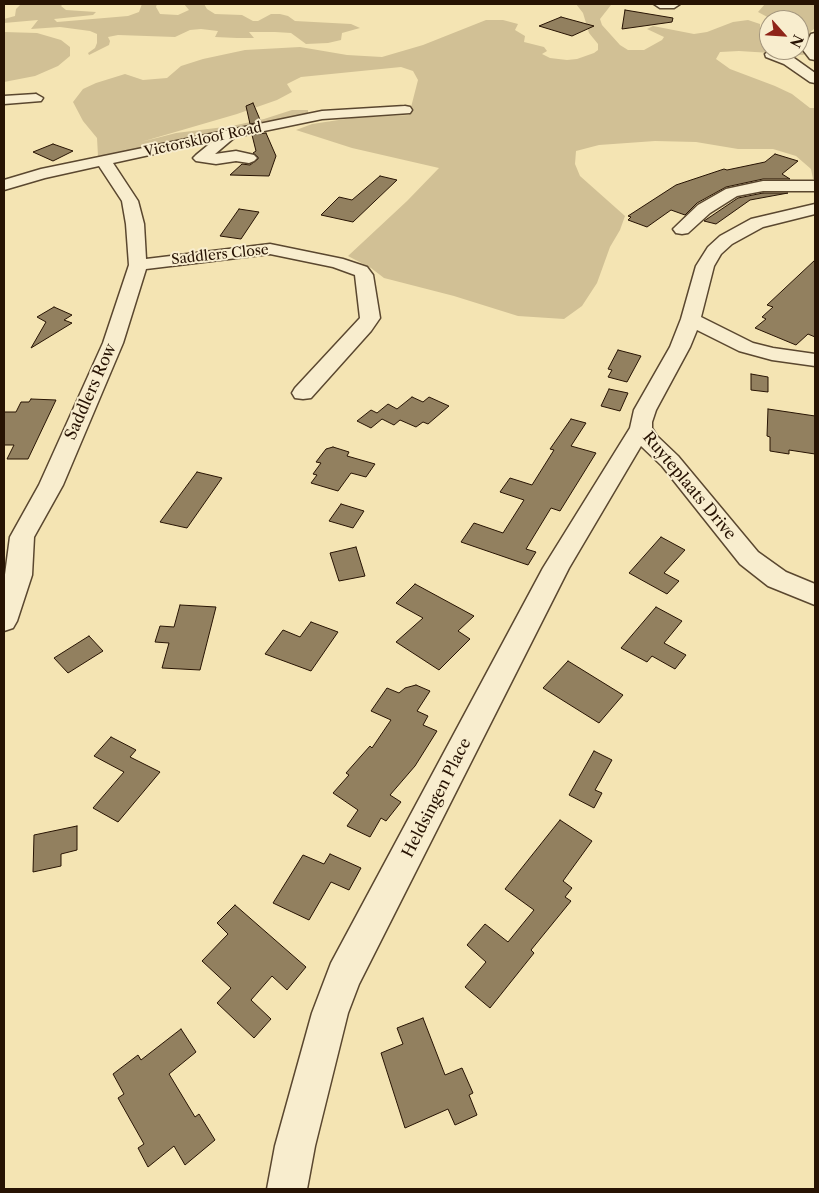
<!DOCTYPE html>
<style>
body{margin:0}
#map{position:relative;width:819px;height:1193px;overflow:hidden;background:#f4e4b3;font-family:"Libre Caslon Text",serif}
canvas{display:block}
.frame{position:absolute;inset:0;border:5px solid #271303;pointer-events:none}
.north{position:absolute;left:759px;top:10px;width:50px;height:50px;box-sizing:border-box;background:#f8edce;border:1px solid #a4967d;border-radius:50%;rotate:116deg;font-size:14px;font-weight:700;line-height:20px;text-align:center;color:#271303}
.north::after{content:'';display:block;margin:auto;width:18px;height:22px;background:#8f2418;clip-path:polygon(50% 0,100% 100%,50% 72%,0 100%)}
</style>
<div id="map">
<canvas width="819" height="1193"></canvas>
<div class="frame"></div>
<div class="north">N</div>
</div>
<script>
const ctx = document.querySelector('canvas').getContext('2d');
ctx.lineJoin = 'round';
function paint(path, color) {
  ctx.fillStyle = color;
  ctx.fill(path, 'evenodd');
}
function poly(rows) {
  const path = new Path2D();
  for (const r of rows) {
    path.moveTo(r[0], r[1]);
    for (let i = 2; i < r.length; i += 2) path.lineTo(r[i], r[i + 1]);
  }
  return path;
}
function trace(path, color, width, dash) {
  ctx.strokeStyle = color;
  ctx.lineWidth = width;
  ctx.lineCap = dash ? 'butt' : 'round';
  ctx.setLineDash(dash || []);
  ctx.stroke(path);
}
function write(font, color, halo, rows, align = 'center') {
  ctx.font = font + ' "Libre Caslon Text",serif';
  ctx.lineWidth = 4;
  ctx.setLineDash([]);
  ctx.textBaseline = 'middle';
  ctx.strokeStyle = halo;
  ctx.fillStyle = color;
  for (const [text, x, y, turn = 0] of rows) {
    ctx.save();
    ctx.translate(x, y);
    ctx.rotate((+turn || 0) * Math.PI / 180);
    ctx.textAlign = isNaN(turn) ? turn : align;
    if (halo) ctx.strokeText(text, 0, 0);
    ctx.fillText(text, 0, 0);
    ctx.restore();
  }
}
paint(poly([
 [21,4,63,4,61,6,66,10,96,12,93,15,54,19,57,22,128,16,139,12,142,4,157,4,156,7,160,14,178,15,189,10,184,4,204,4,207,9,215,14,242,15,253,21,258,21,271,14,280,14,288,16,295,21,351,24,360,28,342,33,341,40,328,43,306,44,291,33,275,32,249,32,254,38,237,38,215,37,218,31,201,29,190,30,175,37,118,35,108,37,110,41,109,45,89,55,88,53,95,48,97,43,97,34,90,31,60,27,31,29,38,20,4,23,4,19,15,16,16,9],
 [576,4,611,5,600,19,602,25,620,45,628,50,644,50,662,40,664,37,647,29,653,26,694,34,707,32,733,22,748,20,760,24,760,35,769,35,769,50,799,50,799,20,773,20,758,12,765,4,815,4,815,28,805,37,809,51,803,55,739,51,720,52,716,59,730,69,775,86,792,94,810,108,815,108,815,179,813,179,811,169,796,156,773,149,738,149,696,142,655,141,599,145,576,151,575,164,580,176,625,216,620,230,610,247,597,283,582,306,564,319,518,316,454,296,384,278,371,268,348,256,407,201,439,168,352,148,296,130,312,124,352,118,409,115,418,80,413,71,401,67,301,77,287,84,292,92,277,100,237,114,141,142,176,133,232,126,264,119,292,110,308,110,308,114,125,153,98,156,97,138,83,121,73,102,83,89,96,83,125,74,143,80,167,78,181,66,203,59,245,50,300,47,347,55,382,57,423,45,486,20,503,20,518,24,515,30,525,36,524,42,544,47,547,51,542,54,550,58,567,60,577,59,594,53,598,50,598,44,589,33,583,13],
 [4,32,37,33,61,40,70,47,70,56,58,66,35,76,4,82]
]), '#d1c095');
const building = poly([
 [625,10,673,18,672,22,622,29,625,10],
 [561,17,594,26,572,36,539,26,561,17],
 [253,103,261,122,250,124,246,106,253,103],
 [266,133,276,156,269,176,230,175,242,164,250,165,258,159,258,157,253,153,256,151,252,135,266,133],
 [53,144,73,151,53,161,33,152,53,144],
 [775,154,798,161,782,174,790,179,763,179,726,187,697,203,685,215,671,210,647,227,628,220,631,217,628,216,676,185,724,169,727,170,765,162,775,154],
 [380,176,397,180,353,222,321,215,339,197,352,200,380,176],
 [763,193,788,193,750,200,716,224,704,221,738,198,763,193],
 [239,209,259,212,241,239,220,236,239,209],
 [815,260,815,337,808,334,796,345,755,328,766,319,762,317,773,307,767,305,815,260],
 [54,307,72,315,64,320,72,323,31,348,46,322,37,317,54,307],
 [618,350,641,356,627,382,608,377,612,370,608,369,618,350],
 [751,374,768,377,768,392,751,390,751,374],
 [609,389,628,393,620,411,601,406,609,389],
 [412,397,423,402,429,397,449,406,428,424,423,422,416,427,400,420,394,425,382,419,371,428,357,421,371,410,377,413,388,404,397,409,412,397],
 [31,399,56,400,28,459,7,459,14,445,4,445,4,412,16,412,21,402,29,402,31,399],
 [768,409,815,416,815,454,789,450,789,454,770,451,770,437,767,436,768,409],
 [571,419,586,423,571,446,596,453,560,511,551,508,526,549,536,552,528,565,461,542,474,523,503,533,524,500,500,492,510,478,532,485,554,450,550,449,571,419],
 [333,447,349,452,347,456,375,464,366,477,351,473,338,491,311,483,317,475,313,474,321,463,316,462,326,449,333,447],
 [197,472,222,478,187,528,160,522,197,472],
 [341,504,364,511,353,528,329,521,341,504],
 [661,537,685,550,664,573,679,581,667,594,629,573,661,537],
 [356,547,365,576,339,581,330,553,356,547],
 [415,584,474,616,458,631,470,639,439,670,396,642,423,618,396,603,415,584],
 [180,605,216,607,200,670,162,668,169,643,155,642,160,626,174,627,180,605],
 [656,607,682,621,664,643,686,655,675,669,652,656,647,662,621,648,656,607],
 [311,622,338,632,311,671,265,654,283,630,300,637,311,622],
 [89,636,103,651,68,673,54,658,89,636],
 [568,661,623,695,599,723,543,688,568,661],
 [416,685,430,691,417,711,428,716,423,725,437,731,415,766,390,795,401,802,386,821,381,818,370,837,347,826,358,810,333,793,349,775,346,773,370,746,372,748,391,720,371,711,387,688,399,693,405,688,416,685],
 [111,737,136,750,130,757,160,772,118,822,93,808,124,772,94,756,111,737],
 [594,751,612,760,595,790,602,793,594,808,569,795,594,751],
 [560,820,592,841,563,881,572,888,565,897,571,901,531,950,534,953,490,1008,465,987,486,962,467,945,485,924,508,942,534,910,505,889,560,820],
 [77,826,77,850,61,854,61,866,33,872,34,835,77,826],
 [330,854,361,868,349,890,331,882,309,920,273,903,303,855,324,864,330,854],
 [235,905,306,967,287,990,272,976,251,1000,271,1019,254,1038,217,1003,231,988,202,961,228,934,217,923,235,905],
 [423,1018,445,1075,462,1068,473,1093,469,1095,477,1115,455,1125,448,1109,405,1128,381,1053,403,1044,397,1028,423,1018],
 [181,1029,196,1052,169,1074,195,1117,199,1114,215,1140,185,1165,174,1146,148,1167,138,1148,144,1144,118,1098,124,1094,113,1074,138,1055,141,1060,181,1029]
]);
paint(building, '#92805f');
trace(building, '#271303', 1);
const minor = poly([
 [654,4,680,4,674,8,660,8,654,4],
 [815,33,815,60,810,59,803,50,811,34,815,33],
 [771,50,794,58,815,73,815,83,810,82,784,64,766,57,765,54,771,50],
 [36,94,43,98,41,101,4,104,4,96,36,94],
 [405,106,410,107,412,110,410,113,322,119,235,137,215,154,236,151,254,155,257,158,254,161,249,163,236,161,216,164,196,161,193,158,196,155,213,141,113,163,138,201,144,224,146,259,270,244,343,259,367,267,373,275,380,318,371,331,311,398,303,399,295,398,292,393,295,388,360,318,355,275,333,267,270,254,146,269,123,343,63,485,34,537,32,575,17,621,13,628,4,631,4,582,10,537,39,485,103,343,129,265,126,224,122,201,99,166,45,178,4,190,4,180,41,169,322,111,405,106],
 [763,181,815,181,815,191,763,191,737,196,710,213,688,233,682,234,676,233,673,229,698,205,726,189,763,181],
 [815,204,815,214,763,227,732,244,721,254,714,266,701,317,753,343,773,348,815,354,815,366,772,360,739,351,697,330,690,347,656,410,652,422,652,428,657,436,678,456,758,552,786,572,815,584,815,605,768,586,740,564,662,466,641,446,569,568,359,984,348,1013,315,1146,307,1189,267,1189,275,1146,312,1013,331,963,543,568,630,428,634,410,670,347,681,319,696,266,708,247,720,236,751,219,815,204]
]);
trace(minor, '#5a472f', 3);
paint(minor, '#f8edce');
write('14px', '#271303', '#f8edce', [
 ["Victorskloof Road",203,140,-12],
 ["Saddlers Close",220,255,-6]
]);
write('16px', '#271303', '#f8edce', [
 ["Saddlers Row",91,392,-66],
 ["Ruyteplaats Drive",689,486,50],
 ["Heldsingen Place",437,798,-63]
]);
</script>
